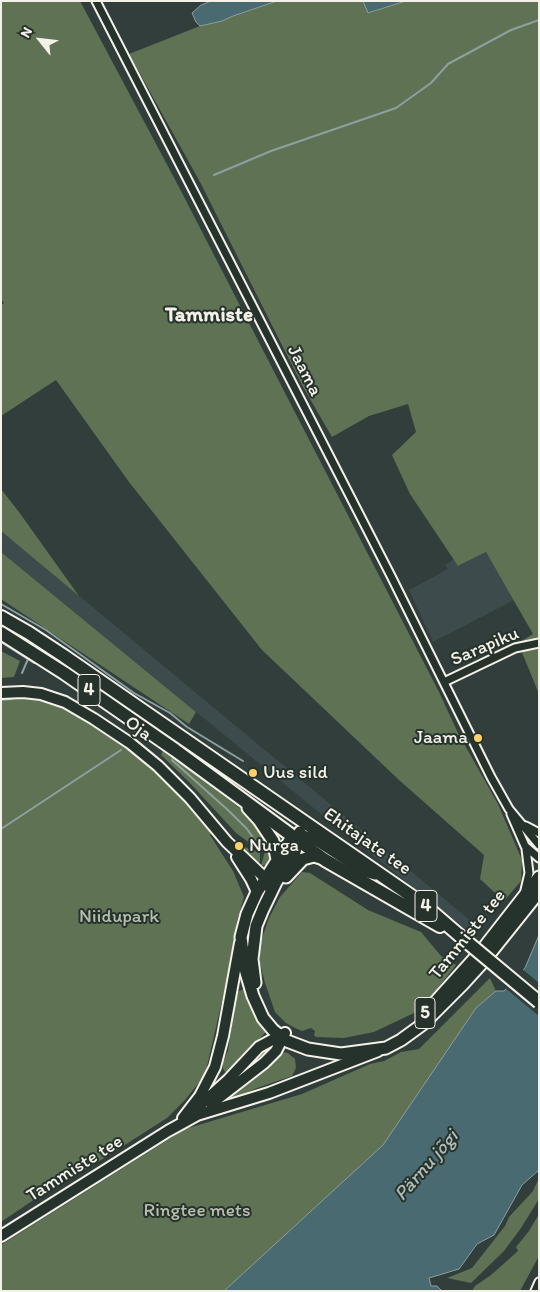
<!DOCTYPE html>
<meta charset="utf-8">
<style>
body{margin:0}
#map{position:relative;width:540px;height:1292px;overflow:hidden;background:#313e3b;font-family:Itim,sans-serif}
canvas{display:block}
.frame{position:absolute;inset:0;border:2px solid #f4f1e8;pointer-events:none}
.north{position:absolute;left:15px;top:15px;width:50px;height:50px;-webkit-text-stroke:4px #26332d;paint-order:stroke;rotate:299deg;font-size:14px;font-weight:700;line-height:20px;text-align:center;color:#f4f1e8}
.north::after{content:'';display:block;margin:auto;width:18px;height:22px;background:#f4f1e8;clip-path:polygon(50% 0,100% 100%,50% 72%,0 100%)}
</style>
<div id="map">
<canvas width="540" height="1292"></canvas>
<div class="frame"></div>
<div class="north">N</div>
</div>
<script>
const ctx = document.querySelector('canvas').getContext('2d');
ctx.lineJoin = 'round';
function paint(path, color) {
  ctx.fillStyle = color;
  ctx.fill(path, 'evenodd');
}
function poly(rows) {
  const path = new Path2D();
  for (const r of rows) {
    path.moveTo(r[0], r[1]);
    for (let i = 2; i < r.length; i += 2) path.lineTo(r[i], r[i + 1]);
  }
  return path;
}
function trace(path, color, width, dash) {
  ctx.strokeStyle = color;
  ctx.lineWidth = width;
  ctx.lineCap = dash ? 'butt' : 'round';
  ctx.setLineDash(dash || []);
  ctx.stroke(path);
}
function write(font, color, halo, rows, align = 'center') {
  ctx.font = font + ' Itim,sans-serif';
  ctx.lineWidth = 4;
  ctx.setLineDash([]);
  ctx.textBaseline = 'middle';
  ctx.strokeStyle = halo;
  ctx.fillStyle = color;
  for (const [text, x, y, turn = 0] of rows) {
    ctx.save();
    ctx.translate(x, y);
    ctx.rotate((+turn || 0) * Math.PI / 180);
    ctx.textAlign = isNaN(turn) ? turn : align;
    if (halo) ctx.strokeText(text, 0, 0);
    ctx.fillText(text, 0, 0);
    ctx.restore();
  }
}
paint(poly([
 [1,531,477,926,472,934,327,819,1,552],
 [486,552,514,600,433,642,409,590,448,569,445,565,454,559,459,566]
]), '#3e4b4c');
paint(poly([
 [1,1,80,1,180,189,439,692,458,733,498,804,522,860,521,881,504,901,480,879,484,855,399,780,262,650,129,482,56,380,1,416,1,305,4,303,1,299],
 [277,1,363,1,369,13,406,1,539,1,539,694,521,650,515,645,533,634,486,552,458,566,410,494,392,455,416,432,408,404,369,416,332,437,303,387,200,182,129,54,200,26,222,21,233,16],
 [1,489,19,512,79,596,1,531],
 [1,552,196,712,189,724,1,599],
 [1,651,20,661,14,677,1,678],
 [1,697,34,697,69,708,101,728,143,759,184,798,212,831,210,835,233,871,244,897,237,921,229,971,205,1075,185,1100,167,1118,106,1157,35,1199,1,1222],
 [163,750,249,815,269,844,254,846,236,833,189,782,161,755],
 [242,846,260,853,260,861,257,866,248,858,250,856],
 [273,847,274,856,268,864,261,866,265,851],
 [302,872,310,873,368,910,421,932,441,956,456,965,432,995,414,1013,374,1032,344,1038,316,1037,314,1035,315,1031,311,1028,302,1031,295,1028,286,1023,275,1012,265,983,260,964,260,944,269,918,280,897],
 [490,978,496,991,476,1008,383,1145,224,1291,1,1291,1,1245,185,1129,302,1094,370,1064,384,1061,401,1052,419,1049],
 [244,989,247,1001,266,1032,250,1048,228,1075,223,1069,223,1063,228,1050,237,992],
 [275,1041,271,1052,237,1078,256,1054],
 [282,1052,288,1053,295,1059,296,1068,292,1076,257,1088,209,1109,270,1066],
 [539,1178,539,1199,521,1228,504,1251,471,1283,447,1278,472,1268,505,1226,509,1217,533,1191],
 [539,1214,539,1256,520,1291,472,1291,475,1286,491,1275,518,1251,516,1247,529,1231]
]), '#5f7254');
const water = poly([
 [211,1,277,1,233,16,222,21,200,26,196,22,192,13,201,5,211,1],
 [363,1,406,1,368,13,363,1],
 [539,935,539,1170,522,1185,494,1235,477,1244,459,1269,429,1278,431,1286,437,1286,442,1291,224,1291,383,1145,476,1008,496,991,504,991,525,968,539,935]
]);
paint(water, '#496a70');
trace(water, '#8da0a0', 1);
paint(poly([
 [521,968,539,983,539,1016,504,987]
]), '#313e3b');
trace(poly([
 [214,175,271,151,396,108,431,83,448,64,511,30,539,20],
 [1,604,46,630,134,693,170,713,187,727,243,761],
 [1,642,34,663],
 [22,673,28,659],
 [1,700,12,699],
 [172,760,229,811,247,829,257,843],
 [1,829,121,750]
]), '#8da0a0', 2);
const street = poly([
 [96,1,391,576,491,777,509,809,539,845],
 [444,682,515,648,539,643],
 [511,814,525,846,539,858],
 [526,826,539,833],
 [525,890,529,873,526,849],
 [535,1291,539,1282]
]);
const secondary = poly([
 [1,693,23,692,41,694,65,702,94,719,130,743,158,766,190,798,227,842,265,878,267,886],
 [237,857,251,879,257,892],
 [211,1104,264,1063,276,1051,285,1033],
 [196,1109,228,1080,259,1047,285,1033],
 [183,1118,200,1096,215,1067,223,1036,240,943],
 [1,1236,168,1131,197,1115,269,1093,378,1051]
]);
const primary = poly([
 [248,808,259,820,273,841,277,859],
 [375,874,364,871,318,841,300,835,292,837,257,892,247,914,241,937,245,969,253,996,263,1018,273,1030,287,1041,308,1049,341,1054,386,1048,401,1040,423,1024,463,984,483,962,539,892],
 [286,877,303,859,314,856,324,859],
 [255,983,252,959,256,926,263,909,276,882,295,852,300,832],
 [429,1009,482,950,539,877]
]);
const highway = poly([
 [1,617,29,633,64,656,423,904,467,942],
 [1,633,64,673,175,750,325,860,440,926]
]);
trace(street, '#f4f1e8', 11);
trace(secondary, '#f4f1e8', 14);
trace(primary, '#f4f1e8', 15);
trace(highway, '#f4f1e8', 16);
trace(street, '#26332d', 7);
trace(secondary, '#26332d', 10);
trace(primary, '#26332d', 11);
trace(highway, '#26332d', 12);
const highwayBridge = poly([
 [467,942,539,1002]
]);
trace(highwayBridge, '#f4f1e8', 16, []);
trace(highwayBridge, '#26332d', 12);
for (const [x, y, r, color] of [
 [478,738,5,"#ffd166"],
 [253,773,5,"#ffd166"],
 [239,846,5,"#ffd166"]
]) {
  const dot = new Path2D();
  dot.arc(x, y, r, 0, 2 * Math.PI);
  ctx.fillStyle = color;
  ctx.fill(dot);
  trace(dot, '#26332d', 2);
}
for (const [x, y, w] of [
 [89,690,22],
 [426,906,22],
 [425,1013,20]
]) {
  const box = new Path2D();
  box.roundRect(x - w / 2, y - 15.5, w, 31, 4);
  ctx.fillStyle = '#26332d';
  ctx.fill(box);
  trace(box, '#f4f1e8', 1);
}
write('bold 18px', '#f4f1e8', null, [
 ["4",89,690],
 ["4",426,906],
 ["5",425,1013]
]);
write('19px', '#f4f1e8', '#26332d', [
 ["Jaama",304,371,63],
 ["Sarapiku",485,647,-23],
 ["Oja",138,729,37],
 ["Ehitajate tee",367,842,35],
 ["Tammiste tee",468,935,-51],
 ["Tammiste tee",75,1169,-32]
]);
write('19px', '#f4f1e8', '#26332d', [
 ["Jaama",468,738,"right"],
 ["Uus sild",263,773],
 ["Nurga",249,846]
], 'left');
write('19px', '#b8bead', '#26332d', [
 ["Niidupark",119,917],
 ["Ringtee mets",197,1211]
]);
write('italic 20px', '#b0bbb8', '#26332d', [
 ["Pärnu jõgi",427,1166,-49]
]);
write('bold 21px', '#f4f1e8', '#26332d', [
 ["Tammiste",209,316]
]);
</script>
